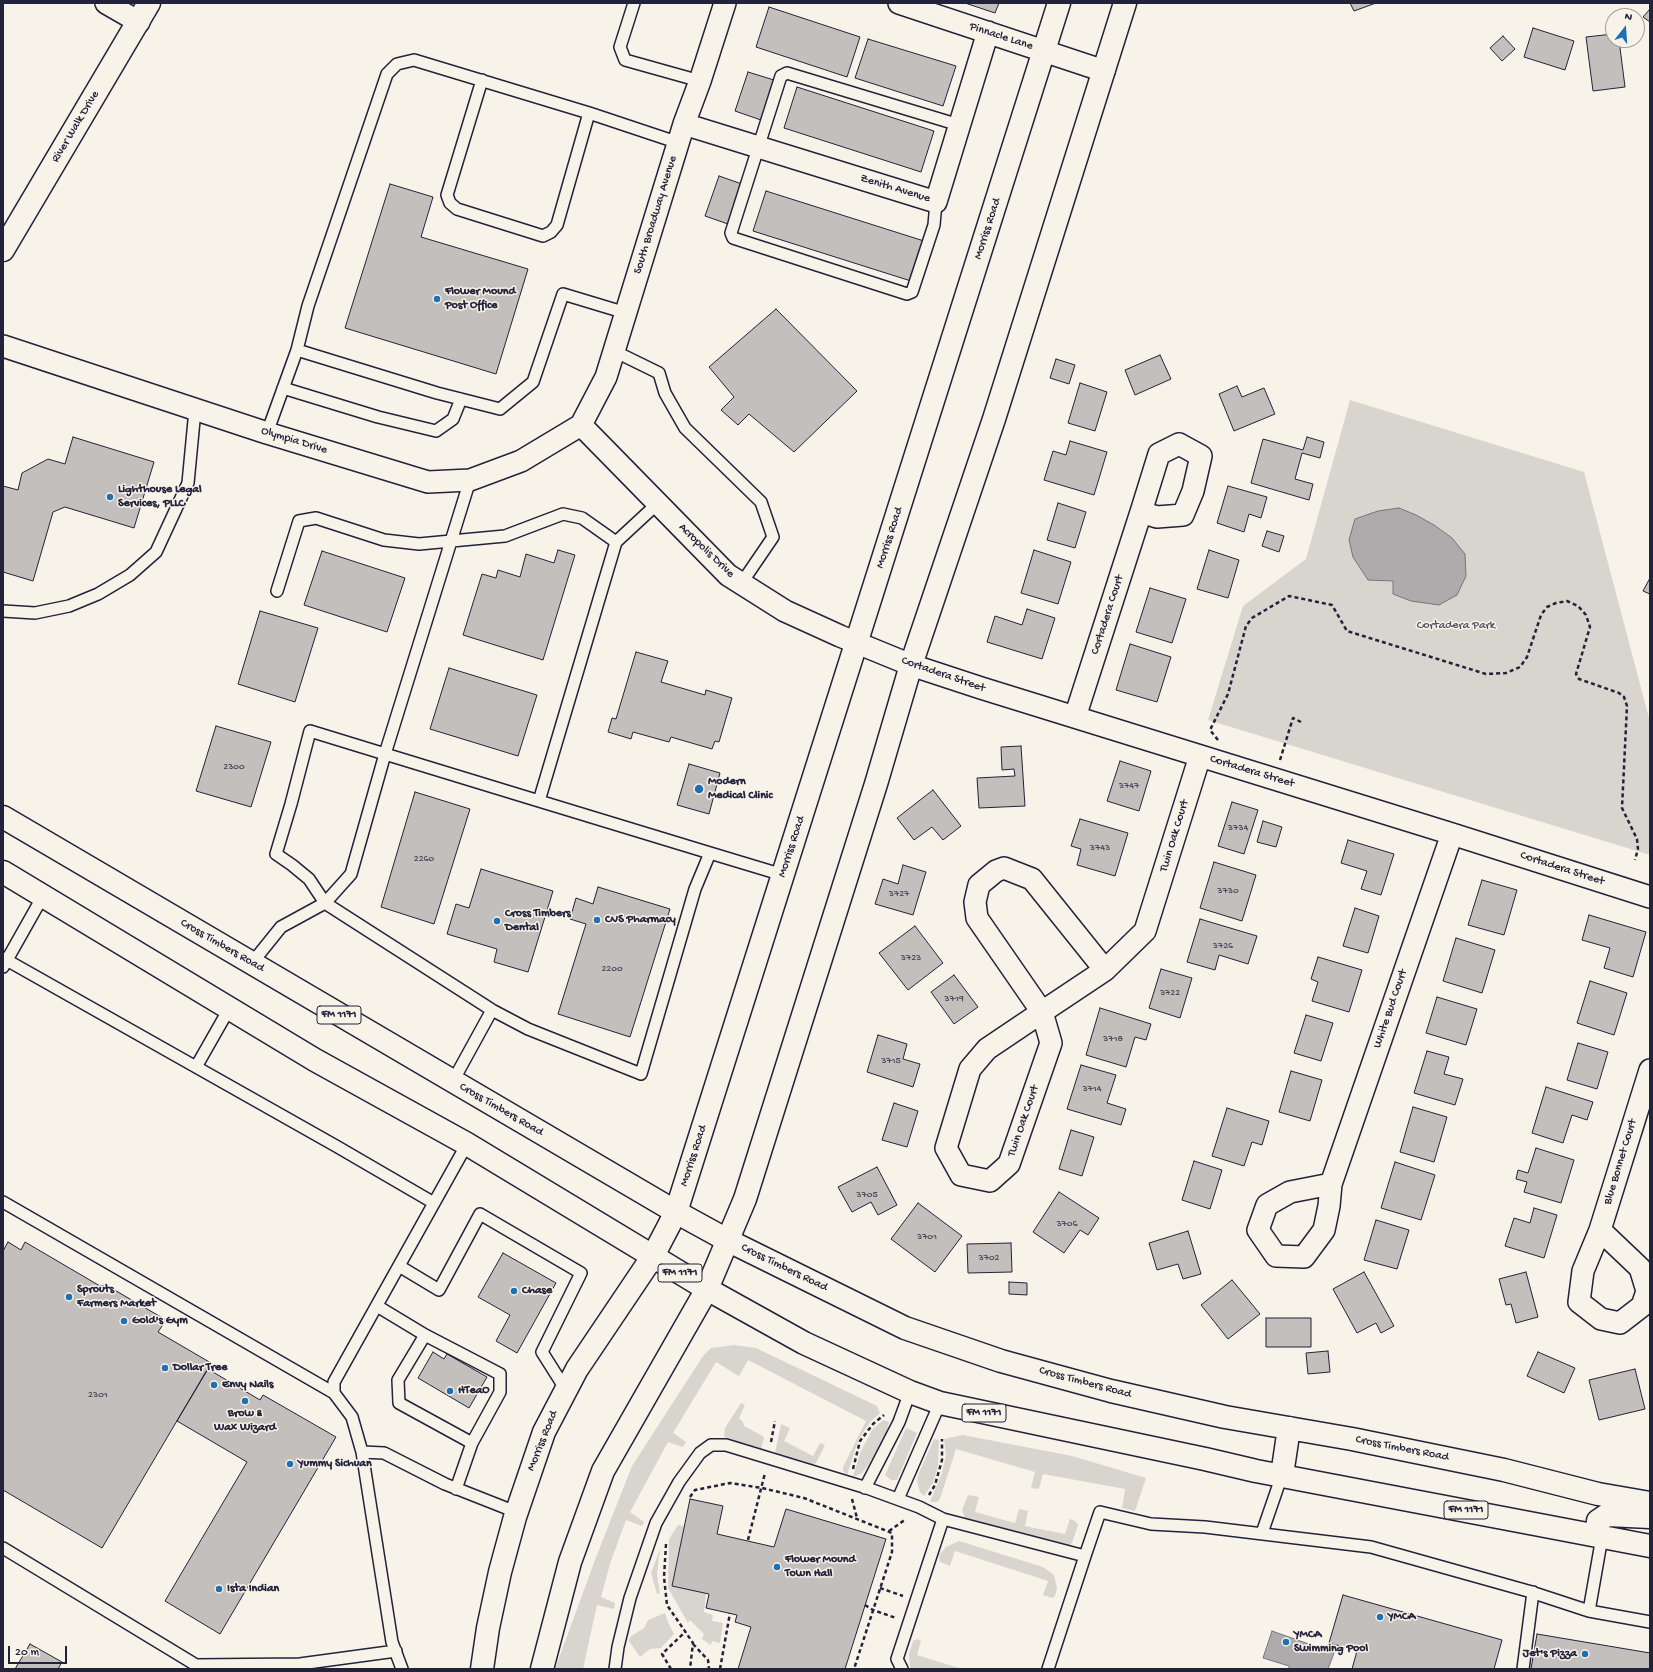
<!DOCTYPE html>
<style>
body{margin:0}
#map{position:relative;width:1653px;height:1672px;overflow:hidden;background:#f7f3e8;font-family:"Gochi Hand",sans-serif}
canvas{display:block}
.frame{position:absolute;inset:0;border:4px solid #22223b;pointer-events:none}
.north{position:absolute;left:1605px;top:8px;width:40px;height:40px;box-sizing:border-box;background:#f7f3e8;border:1px solid #a29fa3;border-radius:50%;rotate:17deg;font-size:11px;font-weight:700;line-height:16px;text-align:center;color:#22223b}
.north::after{content:'';display:block;margin:auto;width:14px;height:18px;background:#1f6fb2;clip-path:polygon(50% 0,100% 100%,50% 72%,0 100%)}
.scale{position:absolute;left:8px;top:1646px;width:59px;height:18px;box-sizing:border-box;border:2px solid #22223b;border-top:0;padding-left:5px;font-size:12px;line-height:14px;white-space:nowrap;color:#22223b;-webkit-text-stroke:3px #f7f3e8;paint-order:stroke}
</style>
<div id="map">
<canvas width="1653" height="1672"></canvas>
<div class="frame"></div>
<div class="north">N</div>
<div class="scale">20 m</div>
</div>
<script>
const ctx = document.querySelector('canvas').getContext('2d');
ctx.lineJoin = 'round';
function paint(path, color) {
  ctx.fillStyle = color;
  ctx.fill(path, 'evenodd');
}
function poly(rows) {
  const path = new Path2D();
  for (const r of rows) {
    path.moveTo(r[0], r[1]);
    for (let i = 2; i < r.length; i += 2) path.lineTo(r[i], r[i + 1]);
  }
  return path;
}
function trace(path, color, width, dash) {
  ctx.strokeStyle = color;
  ctx.lineWidth = width;
  ctx.lineCap = dash ? 'butt' : 'round';
  ctx.setLineDash(dash || []);
  ctx.stroke(path);
}
function write(font, color, halo, rows, align = 'center') {
  ctx.font = font + ' "Gochi Hand",sans-serif';
  ctx.lineWidth = 3;
  ctx.setLineDash([]);
  ctx.textBaseline = 'middle';
  ctx.strokeStyle = halo;
  ctx.fillStyle = color;
  for (const [text, x, y, turn = 0] of rows) {
    ctx.save();
    ctx.translate(x, y);
    ctx.rotate((+turn || 0) * Math.PI / 180);
    ctx.textAlign = isNaN(turn) ? turn : align;
    if (halo) ctx.strokeText(text, 0, 0);
    ctx.fillText(text, 0, 0);
    ctx.restore();
  }
}
paint(poly([
 [1350,400,1584,472,1650,722,1650,855,1208,720,1243,606,1306,559],
 [734,1345,756,1348,877,1406,880,1413,870,1422,858,1441,847,1475,843,1471,843,1467,866,1421,748,1360,739,1376,716,1362,673,1433,686,1442,683,1447,668,1442,630,1512,644,1522,642,1526,626,1520,610,1564,601,1597,615,1603,614,1609,597,1605,583,1669,555,1669,595,1560,632,1466,703,1356,711,1348],
 [741,1403,745,1405,739,1418,743,1422,744,1426,764,1437,761,1450,728,1440,724,1436,725,1428],
 [883,1420,889,1422,887,1430,869,1464,862,1473,853,1477,860,1453,872,1430],
 [781,1424,790,1428,784,1441,813,1456,820,1443,825,1445,816,1463,811,1466,775,1453],
 [906,1428,917,1433,897,1480,891,1480,885,1475],
 [963,1435,1072,1456,1146,1478,1135,1511,1122,1508,1125,1489,1043,1474,1039,1489,1031,1488,1035,1472,956,1449,940,1499,937,1502,930,1502,942,1473,946,1455,944,1439],
 [934,1439,939,1440,938,1466,933,1483,924,1496,920,1492,917,1481,918,1475],
 [968,1495,979,1497,975,1512,1015,1523,1019,1509,1028,1511,1025,1526,1065,1534,1070,1519,1075,1521,1078,1525,1072,1543,1070,1546,1065,1548,965,1518,962,1510],
 [678,1525,684,1526,672,1586,706,1593,704,1612,713,1615,712,1621,723,1623,720,1643,712,1641,711,1645,702,1639,704,1634,690,1620,688,1623,668,1588,669,1539],
 [959,1541,1043,1567,1054,1575,1057,1588,1055,1596,1052,1598,1043,1595,1048,1581,955,1551,950,1566,940,1562,939,1555,946,1547],
 [661,1547,659,1557,657,1575,660,1593,657,1594,651,1573],
 [665,1613,668,1622,674,1634,661,1648,650,1649,640,1657,629,1641,630,1637,644,1628,648,1620],
 [918,1639,921,1641,917,1655,962,1669,910,1669,909,1654,913,1641]
]), '#d8d5cf');
const water = poly([
 [1399,508,1416,515,1434,525,1452,538,1465,554,1466,576,1457,595,1439,605,1411,601,1393,594,1393,581,1368,580,1353,557,1349,540,1355,519,1378,511,1399,508],
 [1272,1631,1334,1653,1328,1669,1289,1669,1289,1666,1263,1658,1272,1631]
]);
paint(water, '#aeabad');
trace(water, '#76747f', 1);
const building = poly([
 [965,3,999,3,995,13,965,3],
 [1350,3,1376,3,1354,11,1350,3],
 [769,7,860,37,847,77,756,47,769,7],
 [1650,9,1650,22,1643,17,1650,9],
 [1533,28,1574,41,1565,70,1524,57,1533,28],
 [1613,34,1613,40,1619,40,1625,87,1593,91,1586,37,1613,34],
 [1503,36,1515,49,1502,61,1490,48,1503,36],
 [868,39,956,66,943,106,855,78,868,39],
 [748,72,774,80,761,120,735,111,748,72],
 [797,87,934,131,921,172,784,128,797,87],
 [719,176,742,184,728,224,705,216,719,176],
 [390,184,433,197,421,237,528,269,496,374,345,328,390,184],
 [766,191,924,241,911,281,753,231,766,191],
 [776,309,857,391,794,452,749,414,738,425,721,410,734,397,709,367,776,309],
 [1160,355,1171,379,1135,395,1125,370,1160,355],
 [1056,359,1075,365,1069,384,1050,378,1056,359],
 [1080,383,1107,392,1095,431,1068,423,1080,383],
 [1237,386,1242,397,1264,388,1275,414,1234,431,1219,394,1237,386],
 [73,437,154,462,134,528,65,507,53,512,33,581,3,572,3,486,18,490,22,473,48,459,65,464,73,437],
 [1307,437,1324,442,1320,458,1302,453,1295,479,1313,484,1309,500,1251,483,1263,439,1303,450,1307,437],
 [1070,441,1107,452,1094,495,1044,480,1053,451,1066,455,1070,441],
 [1228,486,1267,497,1261,518,1249,514,1244,532,1217,523,1228,486],
 [1058,503,1086,512,1075,548,1047,540,1058,503],
 [1267,531,1284,536,1279,552,1262,546,1267,531],
 [558,550,575,555,543,660,463,635,482,574,496,578,498,570,520,577,526,554,554,563,558,550],
 [1034,550,1071,562,1058,604,1021,593,1034,550],
 [1209,550,1239,560,1228,598,1197,589,1209,550],
 [322,551,405,578,387,632,304,605,322,551],
 [1650,578,1650,594,1643,591,1650,578],
 [1150,588,1186,599,1172,643,1136,632,1150,588],
 [1027,609,1055,618,1042,659,987,642,995,616,1022,625,1027,609],
 [260,611,318,628,295,702,238,684,260,611],
 [1130,644,1171,657,1157,702,1116,690,1130,644],
 [636,652,668,661,661,682,705,695,706,690,732,698,719,742,715,741,712,749,671,737,669,742,633,732,631,739,608,732,612,718,616,719,636,652],
 [449,668,537,695,518,756,430,729,449,668],
 [216,726,271,742,251,807,196,791,216,726],
 [1021,746,1025,806,979,808,977,778,1015,776,1014,769,1002,770,1001,747,1021,746],
 [1120,761,1151,771,1139,811,1107,801,1120,761],
 [689,764,720,773,709,814,677,805,689,764],
 [933,790,961,826,943,840,932,827,914,840,897,818,933,790],
 [415,792,470,809,434,924,381,907,415,792],
 [1232,802,1258,810,1244,854,1218,846,1232,802],
 [1080,819,1128,833,1115,876,1077,865,1081,849,1071,846,1080,819],
 [1263,821,1282,827,1276,847,1257,842,1263,821],
 [1348,840,1394,854,1381,895,1361,889,1367,871,1341,863,1348,840],
 [1214,862,1256,875,1242,921,1200,908,1214,862],
 [903,865,926,872,913,915,875,904,883,879,898,884,903,865],
 [481,869,553,891,528,972,494,962,497,949,447,934,456,904,469,908,481,869],
 [1482,880,1517,890,1504,935,1468,925,1482,880],
 [598,887,670,909,630,1037,558,1014,586,924,570,919,576,898,593,904,598,887],
 [1355,908,1379,916,1368,953,1343,946,1355,908],
 [1589,915,1646,932,1633,977,1604,968,1610,948,1582,940,1589,915],
 [1200,919,1257,936,1248,964,1219,955,1215,970,1187,962,1200,919],
 [915,926,943,963,908,990,879,953,915,926],
 [1456,938,1495,950,1482,993,1443,981,1456,938],
 [1318,957,1362,970,1349,1012,1312,1001,1318,982,1311,979,1318,957],
 [1161,969,1192,978,1180,1018,1149,1008,1161,969],
 [954,975,978,1007,954,1024,931,992,954,975],
 [1590,981,1627,993,1614,1035,1577,1023,1590,981],
 [1437,997,1477,1009,1466,1045,1426,1033,1437,997],
 [1100,1008,1151,1024,1146,1040,1135,1037,1126,1067,1086,1055,1100,1008],
 [1306,1015,1333,1023,1321,1061,1294,1053,1306,1015],
 [878,1035,907,1044,903,1059,920,1064,913,1087,867,1072,878,1035],
 [1578,1043,1608,1052,1597,1089,1567,1080,1578,1043],
 [1427,1051,1449,1057,1444,1074,1463,1079,1455,1105,1414,1093,1427,1051],
 [1081,1065,1116,1075,1107,1103,1126,1109,1121,1125,1067,1109,1081,1065],
 [1291,1071,1322,1080,1310,1121,1279,1112,1291,1071],
 [1546,1087,1593,1102,1587,1120,1572,1115,1563,1143,1532,1133,1546,1087],
 [894,1103,918,1111,907,1147,882,1140,894,1103],
 [1413,1107,1447,1117,1434,1162,1400,1152,1413,1107],
 [1227,1108,1269,1121,1262,1145,1252,1142,1244,1166,1212,1156,1227,1108],
 [1071,1130,1094,1137,1082,1176,1059,1169,1071,1130],
 [1536,1148,1574,1160,1561,1203,1524,1192,1527,1182,1516,1179,1518,1170,1528,1173,1536,1148],
 [1194,1161,1222,1170,1210,1209,1182,1200,1194,1161],
 [1395,1162,1435,1175,1421,1220,1381,1208,1395,1162],
 [877,1167,897,1205,878,1215,871,1202,852,1212,838,1187,877,1167],
 [1059,1192,1099,1218,1088,1235,1080,1230,1064,1253,1033,1232,1059,1192],
 [918,1203,962,1236,935,1272,891,1239,918,1203],
 [1534,1208,1557,1215,1544,1258,1505,1246,1514,1218,1530,1223,1534,1208],
 [1376,1220,1409,1230,1397,1269,1364,1260,1376,1220],
 [1188,1231,1201,1274,1183,1279,1178,1264,1157,1270,1149,1243,1188,1231],
 [8,1242,21,1250,25,1242,100,1286,106,1285,166,1320,158,1332,211,1363,102,1548,3,1490,3,1251,8,1242],
 [1011,1243,1012,1272,968,1273,967,1244,1011,1243],
 [503,1253,556,1283,517,1353,496,1341,510,1315,478,1297,503,1253],
 [1364,1272,1394,1326,1381,1333,1376,1323,1357,1333,1333,1289,1364,1272],
 [1526,1272,1538,1317,1516,1323,1511,1304,1506,1305,1499,1279,1526,1272],
 [1232,1280,1260,1314,1228,1339,1201,1305,1232,1280],
 [1009,1282,1027,1283,1027,1295,1009,1294,1009,1282],
 [1266,1318,1311,1318,1311,1347,1266,1347,1266,1318],
 [1328,1351,1330,1372,1308,1374,1306,1353,1328,1351],
 [433,1352,444,1359,447,1354,487,1377,469,1408,418,1378,433,1352],
 [1538,1352,1575,1368,1564,1393,1527,1376,1538,1352],
 [208,1369,260,1400,263,1395,336,1437,220,1634,165,1601,247,1462,177,1421,208,1369],
 [1635,1369,1645,1409,1599,1420,1589,1380,1635,1369],
 [690,1499,723,1506,717,1534,774,1547,786,1509,886,1539,845,1669,738,1669,751,1627,735,1622,737,1615,706,1608,709,1594,672,1586,690,1499],
 [1343,1595,1502,1640,1494,1669,1352,1669,1357,1651,1329,1643,1343,1595],
 [1537,1634,1650,1653,1650,1669,1531,1669,1537,1634],
 [30,1644,62,1662,58,1669,15,1669,30,1644]
]);
paint(building, '#c2bfbd');
trace(building, '#22223b', 1);
const lane = poly([
 [634,3,620,47,625,60,700,81],
 [482,80,447,195,450,203,457,209,543,236,551,232,557,225,589,113],
 [936,202,934,225,912,292,907,294,733,238,731,233,781,76,787,73,959,125],
 [297,350,308,306,387,74,397,64,414,60,589,113,679,143],
 [614,351,659,373,665,393,685,428,761,502,773,537,741,584],
 [283,388,378,417,436,431,453,419,461,399],
 [267,433,297,350,437,393,500,409,533,382,563,294,626,313],
 [470,480,385,754,351,874,325,903,309,879,292,865,276,854,291,804,310,731,385,754,539,801,710,853,783,875],
 [277,591,299,521,316,518,384,540,419,544,505,536,563,514,582,518,616,542],
 [3,611,35,613,69,606,98,594,130,575,156,552,188,483,195,410],
 [539,801,616,542,657,504],
 [3,958,336,1146,434,1203],
 [252,963,281,927,325,903,492,1010,528,1029,641,1074,695,889,710,853],
 [3,967,43,896],
 [196,1067,229,1009],
 [453,1081,492,1010],
 [3,1202,334,1393],
 [399,1266,439,1290,480,1214,581,1273,542,1352,566,1390],
 [377,1306,425,1335,398,1380,399,1403,472,1443,456,1489],
 [425,1335,500,1374,500,1392,472,1443],
 [362,1452,384,1453,445,1484,516,1512],
 [865,1488,899,1422,910,1392],
 [898,1499,940,1403],
 [1262,1533,1282,1475],
 [3,1548,196,1665,300,1664,396,1651],
 [1589,1611,1650,1622],
 [402,1669,392,1642,362,1452,352,1417,334,1393,334,1382,467,1144],
 [615,1669,618,1647,630,1598,656,1523,679,1482,700,1453,711,1445,726,1445,867,1488,919,1507,943,1519,1085,1556,1100,1512,1151,1524,1205,1527,1371,1547,1528,1591,1589,1611,1602,1537],
 [902,1669,897,1659,943,1519],
 [1048,1669,1085,1556],
 [1523,1669,1533,1592]
]);
const street = poly([
 [106,3,139,22],
 [899,3,1104,71],
 [684,124,936,202,988,32],
 [3,346,267,433,428,482,470,480,521,461,581,425],
 [581,425,728,575,785,611,840,636,911,665,981,688,1452,834,1650,897],
 [581,425,606,377,684,124,700,81,725,3],
 [1179,444,1201,456,1193,491,1183,515,1157,517,1141,512,1159,454,1179,444],
 [1075,717,1141,512],
 [1105,970,1032,879,1004,868,996,871,979,885,975,902,977,918,1042,1012,1105,970,1145,931,1200,756],
 [1042,1012,1051,1043,1009,1164,990,1181,961,1175,946,1148,970,1069,987,1049,1042,1012],
 [1331,1184,1329,1206,1324,1230,1304,1257,1276,1256,1258,1230,1267,1205,1290,1192,1331,1184,1452,834],
 [1600,1230,1640,1268,1647,1291,1642,1306,1620,1323,1601,1319,1579,1302,1583,1271,1600,1230],
 [1600,1230,1650,1070]
]);
const secondary = poly([
 [3,250,149,3],
 [482,1669,488,1628,500,1572,515,1517,544,1432,577,1369,653,1256,676,1212,1059,3],
 [542,1669,570,1562,603,1471,707,1289,745,1199,876,784,911,665,994,419,1125,3]
]);
const primary = poly([
 [3,817,676,1212,727,1240,905,1328,1001,1361,1111,1391,1225,1417,1352,1439,1504,1470,1598,1494,1650,1503],
 [3,872,315,1060,467,1144,707,1289,804,1343,910,1392,940,1403,1205,1459,1256,1471,1650,1546],
 [1282,1475,1289,1428],
 [1602,1537,1597,1528,1598,1521,1607,1515,1650,1517]
]);
trace(lane, '#22223b', 14);
trace(street, '#22223b', 24);
trace(secondary, '#22223b', 25);
trace(primary, '#22223b', 25);
trace(poly([
 [1218,740,1210,730,1228,694,1246,626,1252,618,1289,596,1332,605,1347,631,1486,674,1506,673,1520,667,1527,657,1541,615,1547,607,1556,603,1567,601,1578,606,1586,615,1590,627,1576,674,1579,679,1619,693,1624,697,1627,706,1622,808,1637,839,1638,849,1635,860],
 [1280,760,1293,718,1301,722],
 [771,1442,775,1421],
 [853,1469,860,1441,873,1424,884,1415],
 [929,1495,935,1485,942,1460,942,1439],
 [690,1497,695,1490,730,1483,762,1488,804,1498,892,1533,892,1552,854,1669],
 [852,1499,857,1518],
 [889,1531,906,1519],
 [748,1540,765,1473],
 [666,1544,664,1577,667,1605,693,1643,690,1669],
 [880,1588,903,1596],
 [865,1605,873,1610,896,1618],
 [693,1644,708,1660,709,1669],
 [671,1669,662,1654,684,1633],
 [720,1669,730,1613]
]), '#22223b', 2.5, [4, 3]);
trace(lane, '#f7f3e8', 11);
trace(street, '#f7f3e8', 21);
trace(secondary, '#f7f3e8', 22);
trace(primary, '#f7f3e8', 22);
for (const [x, y, r, color] of [
 [437,299,4,"#1f6fb2"],
 [110,497,4,"#1f6fb2"],
 [699,789,5,"#1f6fb2"],
 [597,920,4,"#1f6fb2"],
 [497,921,4,"#1f6fb2"],
 [514,1291,4,"#1f6fb2"],
 [69,1297,4,"#1f6fb2"],
 [124,1321,4,"#1f6fb2"],
 [165,1368,4,"#1f6fb2"],
 [214,1385,4,"#1f6fb2"],
 [450,1391,4,"#1f6fb2"],
 [245,1401,4,"#1f6fb2"],
 [290,1464,4,"#1f6fb2"],
 [777,1567,4,"#1f6fb2"],
 [219,1589,4,"#1f6fb2"],
 [1380,1617,4,"#1f6fb2"],
 [1286,1642,4,"#1f6fb2"],
 [1585,1654,4,"#1f6fb2"]
]) {
  const dot = new Path2D();
  dot.arc(x, y, r, 0, 2 * Math.PI);
  ctx.fillStyle = color;
  ctx.fill(dot);
  trace(dot, '#f7f3e8', 1.5);
}
write('10px', '#4a495c', null, [
 ["2300",234,767],
 ["3747",1129,786],
 ["3734",1238,828],
 ["3743",1100,848],
 ["2260",424,859],
 ["3730",1228,891],
 ["3727",899,894],
 ["3726",1223,946],
 ["3723",911,958],
 ["2200",612,969],
 ["3722",1170,993],
 ["3719",954,999],
 ["3718",1113,1039],
 ["3715",891,1061],
 ["3714",1092,1089],
 ["3705",867,1195],
 ["3706",1067,1224],
 ["3701",927,1237],
 ["3702",989,1258],
 ["2301",98,1395]
]);
for (const [x, y, w] of [
 [339,1015,44],
 [680,1273,44],
 [984,1413,44],
 [1466,1510,44]
]) {
  const box = new Path2D();
  box.roundRect(x - w / 2, y - 9, w, 18, 3);
  ctx.fillStyle = '#f7f3e8';
  ctx.fill(box);
  trace(box, '#22223b', 1);
}
write('bold 11px', '#22223b', null, [
 ["FM 1171",339,1015],
 ["FM 1171",680,1273],
 ["FM 1171",984,1413],
 ["FM 1171",1466,1510]
]);
write('12px', '#22223b', '#f7f3e8', [
 ["Pinnacle Lane",1001,37,18],
 ["River Walk Drive",76,127,-59],
 ["Zenith Avenue",895,189,17],
 ["South Broadway Avenue",656,215,-73],
 ["Morriss Road",988,229,-72],
 ["Olympia Drive",294,441,17],
 ["Morriss Road",890,538,-72],
 ["Acropolis Drive",706,551,44],
 ["Cortadera Court",1108,615,-72],
 ["Cortadera Street",943,675,19],
 ["Cortadera Street",1252,772,17],
 ["Twin Oak Court",1175,836,-73],
 ["Morriss Road",792,847,-72],
 ["Cortadera Street",1562,869,18],
 ["Cross Timbers Road",222,946,30],
 ["White Bud Court",1391,1009,-71],
 ["Cross Timbers Road",501,1110,30],
 ["Twin Oak Court",1024,1121,-71],
 ["Morriss Road",694,1156,-72],
 ["Blue Bonnet Court",1621,1162,-73],
 ["Cross Timbers Road",784,1268,26],
 ["Cross Timbers Road",1085,1383,15],
 ["Morriss Road",543,1441,-68],
 ["Cross Timbers Road",1402,1449,11]
]);
write('bold 12px', '#22223b', '#f7f3e8', [
 ["Flower Mound",445,292],
 ["Post Office",445,306],
 ["Lighthouse Legal",118,490],
 ["Services, PLLC",118,504],
 ["Modern",708,782],
 ["Medical Clinic",708,796],
 ["Cross Timbers",505,914],
 ["Dental",505,928],
 ["CVS Pharmacy",605,920],
 ["Sprouts",77,1290],
 ["Farmers Market",77,1304],
 ["Chase",522,1291],
 ["Gold's Gym",132,1321],
 ["Dollar Tree",173,1368],
 ["Envy Nails",222,1385],
 ["HTeaO",458,1391],
 ["Brow &",245,1414,"center"],
 ["Wax Wizard",245,1428,"center"],
 ["Yummy Sichuan",298,1464],
 ["Flower Mound",785,1560],
 ["Town Hall",785,1574],
 ["Ista Indian",227,1589],
 ["YMCA",1388,1617],
 ["YMCA",1294,1635],
 ["Swimming Pool",1294,1649],
 ["Jet's Pizza",1577,1654,"right"]
], 'left');
write('12px', '#504f60', '#f7f3e8', [
 ["Cortadera Park",1456,626]
]);
</script>
